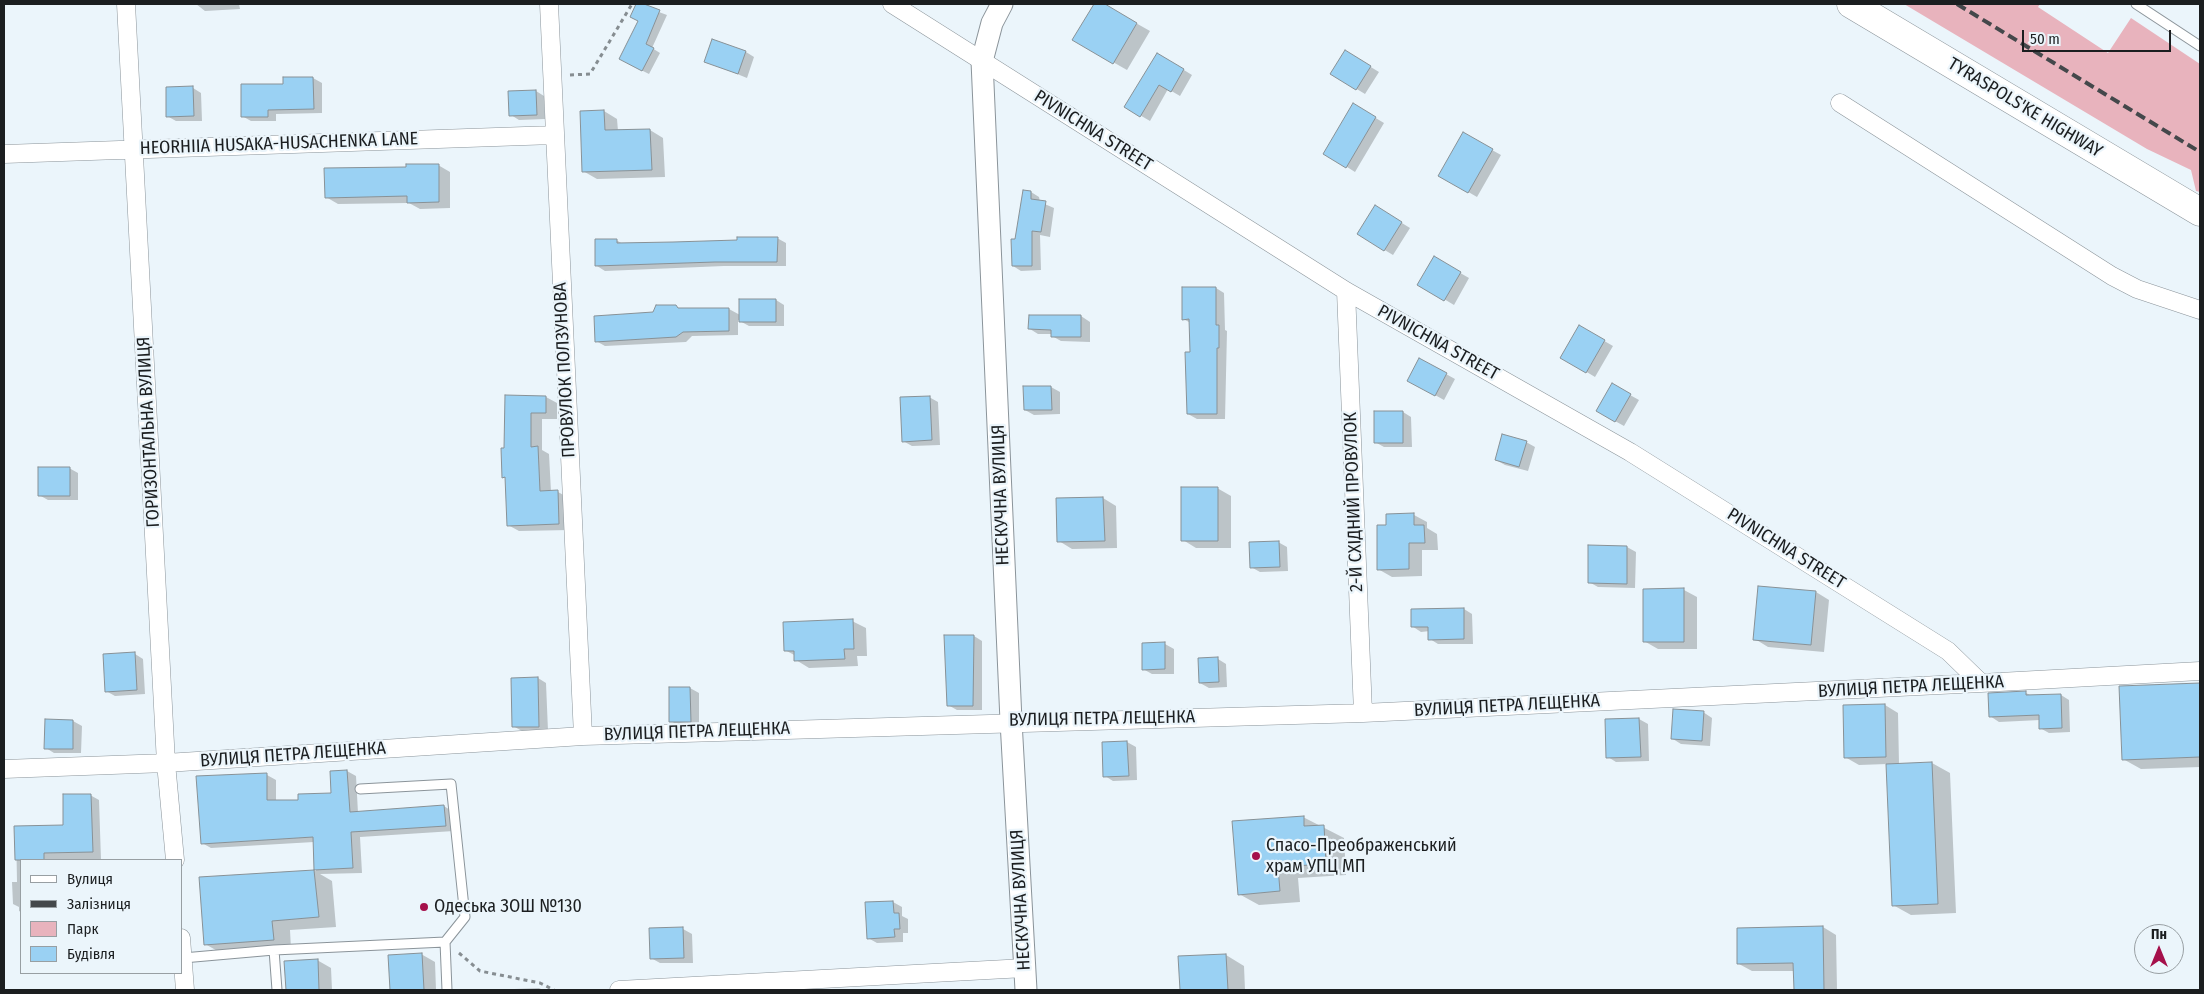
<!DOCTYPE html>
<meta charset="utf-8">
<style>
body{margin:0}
#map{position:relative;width:2204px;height:994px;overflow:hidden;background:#ebf5fb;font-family:"Fira Sans Condensed",sans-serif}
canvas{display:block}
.frame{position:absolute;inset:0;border:5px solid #1b1e20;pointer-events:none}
.legend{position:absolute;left:20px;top:859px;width:162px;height:115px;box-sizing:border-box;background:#ebf5fb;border:1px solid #989fa3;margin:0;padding:6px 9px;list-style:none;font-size:15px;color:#1b1e20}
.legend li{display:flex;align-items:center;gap:10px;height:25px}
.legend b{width:25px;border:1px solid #989fa3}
.north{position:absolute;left:2134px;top:924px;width:50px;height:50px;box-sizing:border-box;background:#ebf5fb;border:1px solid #989fa3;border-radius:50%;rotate:0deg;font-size:14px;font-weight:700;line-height:20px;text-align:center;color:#1b1e20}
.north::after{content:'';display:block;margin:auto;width:18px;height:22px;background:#a5104b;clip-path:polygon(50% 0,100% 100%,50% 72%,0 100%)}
.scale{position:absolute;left:2022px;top:30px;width:149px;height:22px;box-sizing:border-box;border:2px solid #1b1e20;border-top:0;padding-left:6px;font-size:15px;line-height:18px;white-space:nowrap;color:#1b1e20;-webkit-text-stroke:4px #ebf5fb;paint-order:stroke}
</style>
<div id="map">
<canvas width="2204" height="994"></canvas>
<div class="frame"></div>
<ul class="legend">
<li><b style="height:6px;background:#fff"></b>Вулиця</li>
<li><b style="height:6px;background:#44484b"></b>Залізниця</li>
<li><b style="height:14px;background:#e8b3bd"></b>Парк</li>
<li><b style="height:14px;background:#9ad1f3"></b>Будівля</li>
</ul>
<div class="north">Пн</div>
<div class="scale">50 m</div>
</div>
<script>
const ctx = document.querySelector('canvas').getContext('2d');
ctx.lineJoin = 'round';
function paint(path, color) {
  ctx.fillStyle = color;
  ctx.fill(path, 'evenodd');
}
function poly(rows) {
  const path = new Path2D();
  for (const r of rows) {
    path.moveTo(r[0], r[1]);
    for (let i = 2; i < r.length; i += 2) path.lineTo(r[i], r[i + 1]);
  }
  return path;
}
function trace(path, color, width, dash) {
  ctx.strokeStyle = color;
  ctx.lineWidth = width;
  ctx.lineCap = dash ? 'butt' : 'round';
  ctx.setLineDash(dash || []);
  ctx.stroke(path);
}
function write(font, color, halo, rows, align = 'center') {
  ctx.font = font + ' "Fira Sans Condensed",sans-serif';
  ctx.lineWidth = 4.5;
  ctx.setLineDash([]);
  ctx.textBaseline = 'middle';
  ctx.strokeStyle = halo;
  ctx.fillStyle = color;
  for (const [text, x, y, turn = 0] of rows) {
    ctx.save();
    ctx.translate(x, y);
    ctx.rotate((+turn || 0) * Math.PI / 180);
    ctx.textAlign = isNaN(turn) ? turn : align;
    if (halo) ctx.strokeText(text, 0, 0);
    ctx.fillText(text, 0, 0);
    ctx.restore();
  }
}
paint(poly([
 [1904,4,2040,4,2038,7,2108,53,2131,18,2200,64,2200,192,2196,191,2191,170,2147,149]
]), '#e8b3bd');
paint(poly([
 [196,4,239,4,240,9,205,11],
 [637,4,667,15,652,48,660,53,649,74,627,63,639,21,631,17],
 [1095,4,1102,4,1150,31,1127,70,1074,40],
 [746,52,754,57,747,78,705,61],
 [1346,52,1379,72,1365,94,1332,74],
 [1158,54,1192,75,1180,96,1168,89,1150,121,1126,107],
 [313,78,322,83,322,113,276,114,276,121,251,121,242,116,284,86],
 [193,88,201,93,202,121,176,121,167,116],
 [536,91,544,96,545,119,519,120,511,115],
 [1354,105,1384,123,1355,172,1325,153],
 [604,111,617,119,618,131,650,130,663,138,665,177,597,179,583,171,581,112],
 [1463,134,1501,155,1477,197,1439,175],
 [438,165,450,172,450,208,420,209,409,203,338,204,326,197,408,168],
 [1031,192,1039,197,1040,202,1054,208,1050,237,1040,235,1041,270,1021,271,1013,266,1016,240],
 [1384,212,1410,228,1393,255,1358,234],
 [777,238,786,243,786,266,724,266,605,271,597,266,616,240,623,244,739,241],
 [1434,258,1469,278,1454,305,1419,284],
 [1216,288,1224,293,1225,330,1227,331,1225,419,1197,419,1188,414,1191,323,1183,319],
 [776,300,784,305,784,326,749,326,738,320,738,335,692,336,686,342,605,346,596,341,654,313,676,307,681,309,729,309,740,315],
 [1030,316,1081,316,1090,322,1090,342,1061,341,1052,336,1052,334,1038,334,1030,329],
 [1580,327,1613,346,1595,377,1562,357],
 [1446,374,1455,379,1444,400,1417,385],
 [1612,385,1639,400,1624,426,1597,411],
 [1051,387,1060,392,1060,414,1034,415,1025,410],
 [506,397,546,397,557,403,557,419,542,419,542,450,549,454,551,492,558,492,569,498,570,530,519,531,508,525,507,479,503,477],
 [929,397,938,402,940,445,912,446,903,441],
 [1403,412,1411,417,1412,447,1384,447,1375,442],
 [1526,442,1535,447,1528,471,1505,465,1496,460],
 [69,468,78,473,78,500,48,500,39,495],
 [1217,488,1231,496,1231,548,1196,548,1183,540],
 [1103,498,1116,506,1117,548,1072,549,1059,541],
 [1414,515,1427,522,1427,528,1437,534,1438,550,1422,550,1422,576,1392,577,1378,569,1388,527],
 [1278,542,1287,547,1288,571,1260,572,1251,567],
 [1627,547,1636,552,1635,588,1598,587,1589,582],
 [1684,590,1697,597,1697,649,1658,649,1644,641],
 [1816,592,1829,600,1824,652,1768,647,1755,639],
 [1464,609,1472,614,1473,644,1438,644,1430,639,1430,631,1421,632,1412,626],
 [852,621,866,628,867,656,857,656,858,666,809,668,796,660,796,656,785,650],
 [974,636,982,641,982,710,957,710,948,705],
 [1165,644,1174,649,1174,674,1152,674,1143,669],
 [135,654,143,659,145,694,115,696,106,691],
 [1218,659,1226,664,1227,687,1209,688,1200,683],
 [538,678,546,683,548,731,522,731,513,726],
 [2200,684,2200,767,2141,769,2123,759,2120,687],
 [690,688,699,693,699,726,679,726,671,721],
 [2026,693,2032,696,2061,695,2069,700,2070,732,2049,733,2040,728,2040,720,1999,722,1990,716,1989,694],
 [1885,705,1898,713,1899,764,1932,763,1950,773,1956,913,1911,915,1893,905,1887,764,1859,765,1845,757],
 [1703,712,1712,718,1710,746,1681,744,1673,739],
 [1639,719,1648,724,1649,761,1616,762,1608,757],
 [73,721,82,726,81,753,54,753,46,748],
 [1127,742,1136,747,1137,780,1113,781,1105,776,1104,743],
 [347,771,356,776,358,813,444,806,453,812,454,831,360,837,362,873,320,874,332,881,336,927,290,930,291,949,223,954,205,944,201,878,316,871,314,842,211,848,202,843,267,775,276,780,276,801,300,801,333,794],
 [90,795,99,800,101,860,21,860,21,912,19,911,19,907,13,904,12,882,17,882,16,827,65,826],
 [1303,817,1344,838,1346,875,1298,878,1300,902,1259,905,1239,894],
 [893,902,902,907,902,916,908,919,908,933,903,933,903,942,877,943,868,938],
 [1823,927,1836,935,1837,990,1795,990,1795,971,1752,971,1739,964],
 [650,929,683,929,692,934,693,963,660,963,651,958],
 [421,954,435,962,436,990,392,990,390,956],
 [1226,955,1244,966,1245,990,1181,990,1179,958],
 [317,960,331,968,332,990,287,990,285,962],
 [539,988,543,990,489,990]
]), '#0003');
const building = poly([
 [636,4,644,4,660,10,646,44,654,48,642,71,619,59,638,21,630,17,636,4],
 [1094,4,1105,4,1137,23,1113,64,1072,40,1094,4],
 [712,39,746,51,738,74,704,62,712,39],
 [1345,50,1371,66,1356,90,1330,74,1345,50],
 [1157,53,1184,69,1171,92,1159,85,1140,117,1124,107,1157,53],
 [283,77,313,77,314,109,268,110,268,117,241,117,241,84,283,84,283,77],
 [193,86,194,116,166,117,166,87,193,86],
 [536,90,537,115,509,116,508,91,536,90],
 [1353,103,1376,117,1346,168,1323,154,1353,103],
 [604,110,605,130,650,129,652,170,582,172,580,111,604,110],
 [1463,132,1493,149,1468,193,1438,176,1463,132],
 [406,164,439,164,439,202,407,203,407,196,325,198,324,168,406,167,406,164],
 [1023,190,1031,191,1031,199,1046,201,1041,232,1032,231,1032,266,1012,266,1011,239,1015,239,1023,190],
 [1375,205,1402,222,1384,251,1357,234,1375,205],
 [737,237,778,237,777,262,715,262,595,266,595,239,617,239,617,243,673,242,737,240,737,237],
 [1434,256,1461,272,1444,301,1417,285,1434,256],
 [1182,287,1216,287,1216,325,1219,325,1219,348,1217,348,1217,414,1187,414,1185,352,1190,352,1189,319,1182,320,1182,287],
 [739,299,776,299,776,322,739,322,739,299],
 [656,305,676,305,678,308,729,308,729,331,683,332,676,337,595,342,594,316,653,312,656,305],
 [1029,315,1081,315,1081,337,1051,337,1051,330,1028,329,1029,315],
 [1579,325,1605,340,1586,373,1560,358,1579,325],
 [1419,358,1447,373,1435,396,1407,381,1419,358],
 [1612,383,1631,394,1615,422,1596,411,1612,383],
 [1023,386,1051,386,1052,410,1024,410,1023,386],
 [505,395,546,396,546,413,531,413,531,447,538,446,540,491,558,490,559,524,507,526,505,477,502,478,501,448,504,448,505,395],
 [930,396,932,440,902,442,900,397,930,396],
 [1374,411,1403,411,1403,443,1374,443,1374,411],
 [1502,434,1527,441,1519,467,1495,460,1502,434],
 [38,467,70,467,70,496,38,496,38,467],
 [1181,487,1218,487,1218,541,1181,541,1181,487],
 [1103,497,1105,541,1057,542,1056,498,1103,497],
 [1414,513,1414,525,1424,525,1425,543,1409,543,1409,569,1377,570,1377,525,1386,525,1386,514,1414,513],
 [1279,541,1280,567,1250,568,1249,542,1279,541],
 [1588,545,1627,546,1627,584,1588,583,1588,545],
 [1758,586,1816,591,1811,645,1753,640,1758,586],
 [1684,588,1684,642,1643,642,1643,589,1684,588],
 [1464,608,1464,639,1428,640,1428,627,1411,627,1411,609,1464,608],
 [853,619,854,649,844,649,845,659,794,661,794,651,784,651,783,622,853,619],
 [944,635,974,635,973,706,947,706,944,635],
 [1165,642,1165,669,1142,670,1142,643,1165,642],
 [135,652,137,690,105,692,103,654,135,652],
 [1218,657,1219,682,1199,683,1198,658,1218,657],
 [538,677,539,727,512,727,511,678,538,677],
 [2200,683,2200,757,2122,760,2119,686,2200,683],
 [669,687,690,687,691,722,669,722,669,687],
 [2026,691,2026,695,2061,694,2062,728,2039,729,2039,715,1989,717,1988,693,2026,691],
 [1885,704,1886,757,1844,758,1843,705,1885,704],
 [1673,709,1704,711,1702,741,1671,739,1673,709],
 [1639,718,1641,757,1606,758,1605,719,1639,718],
 [45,719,73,720,73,749,44,749,45,719],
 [1127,741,1129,776,1103,777,1102,742,1127,741],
 [1932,762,1938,904,1892,906,1886,764,1932,762],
 [347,770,350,812,444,805,446,826,351,832,353,868,314,870,313,837,201,844,196,776,267,773,267,800,298,800,298,794,331,793,330,771,347,770],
 [63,794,91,794,93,852,44,853,44,860,15,860,14,826,63,825,63,794],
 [1304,816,1304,826,1324,825,1326,864,1278,867,1280,891,1238,895,1232,821,1304,816],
 [314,870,319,917,272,921,274,940,204,945,199,877,314,870],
 [893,901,894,913,899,913,900,929,894,929,895,937,867,939,865,902,893,901],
 [1823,926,1824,990,1794,990,1793,963,1737,964,1737,928,1823,926],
 [683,927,684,958,650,959,649,928,683,927],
 [422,953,424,990,390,990,388,955,422,953],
 [1226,954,1228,990,1180,990,1178,956,1226,954],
 [318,959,319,990,286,990,284,961,318,959]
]);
paint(building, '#9ad1f3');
trace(building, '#889196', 1);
const service = poly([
 [2136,4,2200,46],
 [360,789,451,784,465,917,445,942,447,990],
 [274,950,445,942],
 [183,958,274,950,277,990]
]);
const minor = poly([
 [126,4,166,763,175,860],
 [549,4,583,736],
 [892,4,1346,291,1630,452,1948,651,1981,683],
 [1840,103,2112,276,2137,289,2200,310],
 [4,154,554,135],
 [1346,291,1363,713],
 [4,769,166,763,583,736,1363,713,1981,683,2200,671],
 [181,938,185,990],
 [619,990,1025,968]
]);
const tertiary = poly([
 [1002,4,992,23,982,61,1011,721,1026,990]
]);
const primary = poly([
 [1851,4,2200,212]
]);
trace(service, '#8b949a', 11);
trace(minor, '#8b949a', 19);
trace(tertiary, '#8b949a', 23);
trace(primary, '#8b949a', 29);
trace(poly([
 [570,75,590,74,632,4],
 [459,953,480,971,540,983,554,990]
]), '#868d91', 3, [4, 4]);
trace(service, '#fff', 9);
trace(minor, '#fff', 18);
trace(tertiary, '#fff', 21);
trace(primary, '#fff', 28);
trace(poly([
 [1957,4,2200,152]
]), '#44484b', 4, [10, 5]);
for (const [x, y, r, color] of [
 [1256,856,5,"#a5104b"],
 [424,907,5,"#a5104b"]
]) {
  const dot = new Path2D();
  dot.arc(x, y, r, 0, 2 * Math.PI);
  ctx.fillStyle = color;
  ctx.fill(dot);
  trace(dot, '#ebf5fb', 2);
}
write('18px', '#1b1e20', '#ebf5fb', [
 ["TYRASPOLS'KE HIGHWAY",2025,108,31],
 ["PIVNICHNA STREET",1093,131,32],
 ["HEORHIIA HUSAKA-HUSACHENKA LANE",279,144,-2],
 ["PIVNICHNA STREET",1438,343,29],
 ["ПРОВУЛОК ПОЛЗУНОВА",565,370,-93],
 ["ГОРИЗОНТАЛЬНА ВУЛИЦЯ",149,432,-93],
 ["НЕСКУЧНА ВУЛИЦЯ",1001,495,-92],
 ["2-Й СХІДНИЙ ПРОВУЛОК",1354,502,-92],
 ["PIVNICHNA STREET",1786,549,32],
 ["ВУЛИЦЯ ПЕТРА ЛЕЩЕНКА",1911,687,-3],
 ["ВУЛИЦЯ ПЕТРА ЛЕЩЕНКА",1507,706,-3],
 ["ВУЛИЦЯ ПЕТРА ЛЕЩЕНКА",1102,719,-1],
 ["ВУЛИЦЯ ПЕТРА ЛЕЩЕНКА",697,732,-2],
 ["ВУЛИЦЯ ПЕТРА ЛЕЩЕНКА",293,755,-4],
 ["НЕСКУЧНА ВУЛИЦЯ",1021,900,-93]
]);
write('18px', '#1b1e20', '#ebf5fb', [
 ["Спасо-Преображенський",1266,846],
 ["храм УПЦ МП",1266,867],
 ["Одеська ЗОШ №130",434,907]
], 'left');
</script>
